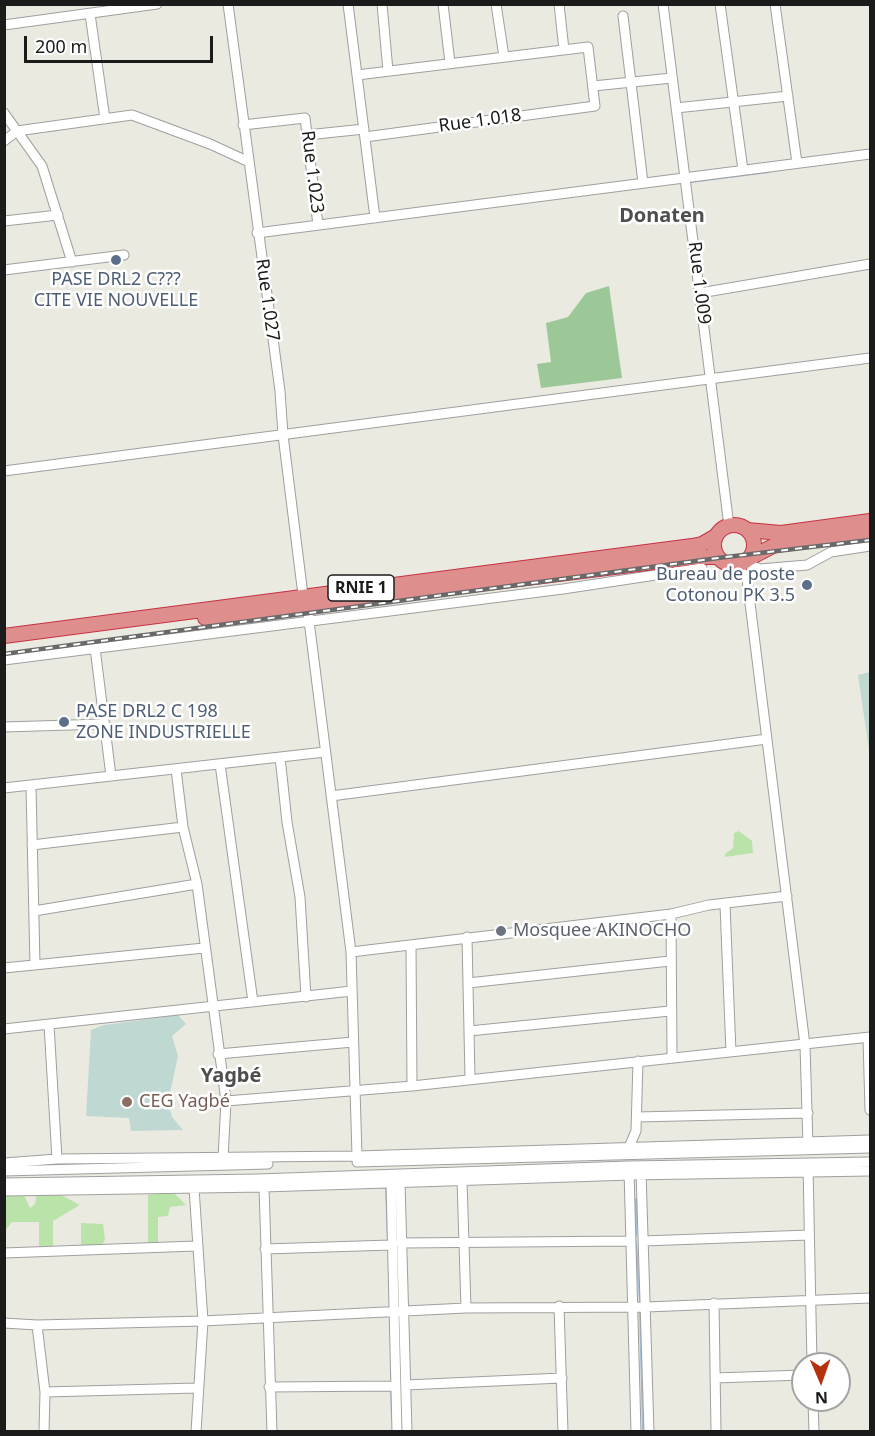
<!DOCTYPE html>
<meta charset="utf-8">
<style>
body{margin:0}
#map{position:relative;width:875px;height:1436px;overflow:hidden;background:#ebeae1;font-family:"Noto Sans",sans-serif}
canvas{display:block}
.frame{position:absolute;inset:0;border:6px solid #1b1b1b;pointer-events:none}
.north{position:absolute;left:791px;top:1352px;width:60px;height:60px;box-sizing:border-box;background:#fff;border:2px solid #a4a4a4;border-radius:50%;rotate:178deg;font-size:16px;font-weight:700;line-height:24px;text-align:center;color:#1b1b1b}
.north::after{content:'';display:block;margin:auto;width:21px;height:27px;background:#b6320f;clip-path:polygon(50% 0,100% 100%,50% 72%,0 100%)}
.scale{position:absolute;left:24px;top:36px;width:189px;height:27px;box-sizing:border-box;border:3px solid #1b1b1b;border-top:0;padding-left:8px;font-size:18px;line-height:21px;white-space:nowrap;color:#1b1b1b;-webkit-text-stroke:4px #fff;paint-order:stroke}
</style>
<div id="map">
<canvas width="875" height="1436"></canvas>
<div class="frame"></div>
<div class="north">N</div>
<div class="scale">200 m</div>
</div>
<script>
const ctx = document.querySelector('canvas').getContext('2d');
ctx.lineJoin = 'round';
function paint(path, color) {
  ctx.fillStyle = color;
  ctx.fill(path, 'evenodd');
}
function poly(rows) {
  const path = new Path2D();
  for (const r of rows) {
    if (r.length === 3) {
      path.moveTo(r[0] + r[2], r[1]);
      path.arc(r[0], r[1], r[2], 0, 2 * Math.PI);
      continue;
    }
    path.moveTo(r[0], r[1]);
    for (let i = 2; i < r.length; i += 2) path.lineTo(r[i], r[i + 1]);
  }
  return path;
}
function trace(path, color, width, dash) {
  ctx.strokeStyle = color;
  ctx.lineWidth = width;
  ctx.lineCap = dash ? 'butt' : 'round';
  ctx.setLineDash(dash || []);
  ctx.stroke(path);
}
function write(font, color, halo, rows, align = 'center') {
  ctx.font = font + ' "Noto Sans",sans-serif';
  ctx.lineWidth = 5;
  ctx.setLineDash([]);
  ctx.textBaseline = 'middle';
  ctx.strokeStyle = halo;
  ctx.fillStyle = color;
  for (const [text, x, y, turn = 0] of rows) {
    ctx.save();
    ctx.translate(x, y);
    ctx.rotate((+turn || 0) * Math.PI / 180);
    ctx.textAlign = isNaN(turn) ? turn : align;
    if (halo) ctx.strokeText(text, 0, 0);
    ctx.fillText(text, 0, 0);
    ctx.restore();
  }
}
paint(poly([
 [739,831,752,841,753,853,725,857,725,854,733,848,734,833],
 [37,1192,61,1195,80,1205,53,1221,53,1250,39,1250,39,1222,12,1222,5,1231,6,1193,23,1193,30,1208,35,1204],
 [173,1192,186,1205,170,1207,168,1216,158,1217,158,1244,148,1244,148,1195],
 [81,1223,103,1224,105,1240,99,1249,81,1248]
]), '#b9e3a9');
paint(poly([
 [609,286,622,378,541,388,537,364,551,362,546,323,568,317,586,293]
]), '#9cc898');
paint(poly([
 [870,672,870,757,858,675],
 [178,1015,186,1024,172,1036,178,1056,168,1102,172,1117,183,1130,131,1131,129,1118,86,1116,91,1030,104,1025]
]), '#bfd8d2');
trace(poly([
 [690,182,769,172],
 [386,1187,388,1242],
 [636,1199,636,1236],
 [636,1242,640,1302],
 [640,1312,643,1432],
 [391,1362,391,1384],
 [391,1389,392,1420]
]), '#a4c0d6', 2);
const minor = poly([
 [228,4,280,391,283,435,303,595],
 [348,4,375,218],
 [382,4,388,71],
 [443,4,450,63],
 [496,4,504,57],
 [559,4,564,50],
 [663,4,729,526],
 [720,4,743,170],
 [775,4,797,163],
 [90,14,105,119],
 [623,16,643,183],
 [4,25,157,4],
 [357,75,588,47,595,106,365,137],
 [593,86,672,78],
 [676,108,788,96],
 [4,113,42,166,72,262],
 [243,125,305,118,318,225],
 [307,135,364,129],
 [4,141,17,131,132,115,210,144,247,161],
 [4,221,58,215],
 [257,233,870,154],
 [4,270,124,255],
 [700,293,870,264],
 [4,471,870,358],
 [745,562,760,569,807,565,831,552,870,546],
 [737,565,747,579,805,1045,808,1146],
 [307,605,351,952,357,1156],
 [95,648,111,776],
 [4,660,563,589,702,568],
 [4,727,103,724],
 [280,757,287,822,300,897,306,997],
 [220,764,253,1002],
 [176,769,183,827,197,884,226,1101,223,1158],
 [31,786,35,965],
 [4,788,325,752],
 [331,796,767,739],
 [32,845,183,827],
 [725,905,731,1052],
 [34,911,197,884],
 [671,914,672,1057],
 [467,937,470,1079],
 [411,945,412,1086],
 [351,952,671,914,709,905,787,896],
 [4,968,204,948],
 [468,983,670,961],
 [49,1025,57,1159],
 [4,1029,352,991],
 [469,1031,670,1011],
 [868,1038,870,1110],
 [218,1054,353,1042],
 [226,1101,412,1086,870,1037],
 [637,1117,808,1113],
 [629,1147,636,1131,638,1061],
 [357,1162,870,1148],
 [4,1163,57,1159,357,1156,870,1140],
 [808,1165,812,1364],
 [629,1170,636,1432],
 [4,1171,268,1164],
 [641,1171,649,1432],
 [462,1180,466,1308],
 [391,1182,397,1432],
 [400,1182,407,1432],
 [4,1183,258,1179,629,1166,870,1162],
 [264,1187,272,1432],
 [194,1188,203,1321,196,1432],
 [4,1191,264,1187,631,1175,870,1171],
 [643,1241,809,1235],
 [401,1243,630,1241],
 [265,1249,391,1245],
 [4,1253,196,1246],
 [714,1303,716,1432],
 [559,1306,563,1432],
 [4,1323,37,1325,203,1321,466,1308,646,1307,870,1298],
 [37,1325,45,1392,44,1432],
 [715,1378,803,1375],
 [406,1385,562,1378],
 [269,1387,395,1386],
 [45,1392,197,1388],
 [813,1400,814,1432]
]);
const highway = poly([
 [734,545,20],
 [747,530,781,533,870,521],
 [748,559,775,545,870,533],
 [205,618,695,557,718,557],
 [4,636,692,546,702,544,716,536]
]);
trace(minor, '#9f9f9f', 11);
trace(highway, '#c73044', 16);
trace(minor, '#fff', 9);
trace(highway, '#de8f8d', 14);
const rail = poly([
 [4,654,718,558,870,540]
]);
trace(rail, '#696969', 4.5);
trace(rail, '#fff', 2, [7]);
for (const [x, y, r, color] of [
 [116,260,6,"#5c6f8a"],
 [807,585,6,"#5c6f8a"],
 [64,722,6,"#5c6f8a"],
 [501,931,6,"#6b7280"],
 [127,1102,6,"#8d6e63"]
]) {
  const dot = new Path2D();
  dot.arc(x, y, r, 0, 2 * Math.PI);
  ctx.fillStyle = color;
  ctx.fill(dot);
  trace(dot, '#fff', 2);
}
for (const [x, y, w] of [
 [361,588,66]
]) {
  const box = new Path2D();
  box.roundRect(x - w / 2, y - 13, w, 26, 4.5);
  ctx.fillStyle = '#fff';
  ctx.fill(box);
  trace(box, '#1b1b1b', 1.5);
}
write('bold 16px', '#1b1b1b', null, [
 ["RNIE 1",361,588]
]);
write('18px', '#1b1b1b', '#fff', [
 ["Rue 1.018",480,121,-8],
 ["Rue 1.023",312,172,83],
 ["Rue 1.009",699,283,83],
 ["Rue 1.027",267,300,82]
]);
write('18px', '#4e5e75', '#fff', [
 ["PASE DRL2 C???",116,280],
 ["CITE VIE NOUVELLE",116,301],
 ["Bureau de poste",795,575,"right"],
 ["Cotonou PK 3.5",795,596,"right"],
 ["PASE DRL2 C 198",76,712,"left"],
 ["ZONE INDUSTRIELLE",76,733,"left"]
]);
write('18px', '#5b616d', '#fff', [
 ["Mosquee AKINOCHO",513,931]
], 'left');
write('18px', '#785e54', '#fff', [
 ["CEG Yagbé",139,1102]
], 'left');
write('bold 20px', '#4e4e4e', '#fff', [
 ["Donaten",662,216],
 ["Yagbé",231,1076]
]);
</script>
